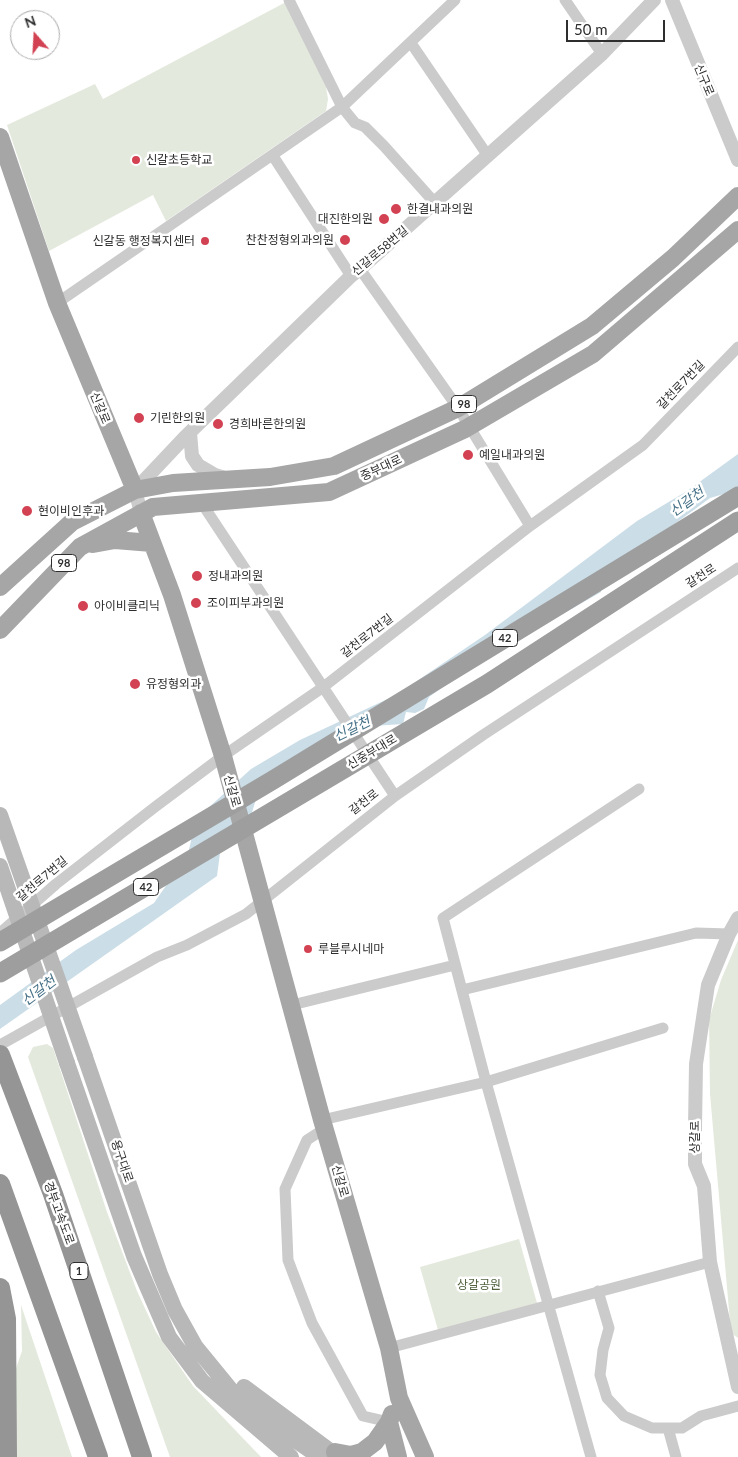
<!DOCTYPE html>
<meta charset="utf-8">
<style>
body{margin:0}
#map{position:relative;width:738px;height:1457px;overflow:hidden;background:#fff;font-family:Lato,sans-serif}
canvas{display:block}
.north{position:absolute;left:10px;top:10px;width:50px;height:50px;box-sizing:border-box;background:#fff;border:1px solid #ababab;border-radius:50%;rotate:341deg;font-size:14px;font-weight:700;line-height:20px;text-align:center;color:#2e2e2e}
.north::after{content:'';display:block;margin:auto;width:18px;height:22px;background:#d24253;clip-path:polygon(50% 0,100% 100%,50% 72%,0 100%)}
.scale{position:absolute;left:566px;top:20px;width:99px;height:22px;box-sizing:border-box;border:2px solid #2e2e2e;border-top:0;padding-left:6px;font-size:15px;line-height:18px;white-space:nowrap;color:#2e2e2e;-webkit-text-stroke:4px #fff;paint-order:stroke}
</style>
<div id="map">
<canvas width="738" height="1457"></canvas>
<div class="north">N</div>
<div class="scale">50 m</div>
</div>
<script>
const ctx = document.querySelector('canvas').getContext('2d');
ctx.lineJoin = 'round';
function paint(path, color) {
  ctx.fillStyle = color;
  ctx.fill(path, 'evenodd');
}
function poly(rows) {
  const path = new Path2D();
  for (const r of rows) {
    path.moveTo(r[0], r[1]);
    for (let i = 2; i < r.length; i += 2) path.lineTo(r[i], r[i + 1]);
  }
  return path;
}
function trace(path, color, width, dash) {
  ctx.strokeStyle = color;
  ctx.lineWidth = width;
  ctx.lineCap = dash ? 'butt' : 'round';
  ctx.setLineDash(dash || []);
  ctx.stroke(path);
}
function write(font, color, halo, rows, align = 'center') {
  ctx.font = font + ' Lato,"Noto Sans KR",sans-serif';
  ctx.lineWidth = 5;
  ctx.setLineDash([]);
  ctx.textBaseline = 'middle';
  ctx.strokeStyle = halo;
  ctx.fillStyle = color;
  for (const [text, x, y, turn = 0] of rows) {
    ctx.save();
    ctx.translate(x, y);
    ctx.rotate((+turn || 0) * Math.PI / 180);
    ctx.textAlign = isNaN(turn) ? turn : align;
    if (halo) ctx.strokeText(text, 0, 0);
    ctx.fillText(text, 0, 0);
    ctx.restore();
  }
}
paint(poly([
 [286,2,326,87,328,99,326,111,166,221,153,195,49,251,7,125,95,84,103,99],
 [738,940,738,1338,731,1333,710,1094,709,1020,721,980],
 [47,1044,53,1048,107,1212,137,1291,156,1332,193,1386,261,1457,170,1457,28,1057,33,1047],
 [519,1239,537,1303,438,1330,420,1267],
 [21,1305,72,1457,0,1457,12,1380,22,1351]
]), '#e4e9dd');
paint(poly([
 [738,454,738,500,731,492,710,498,601,578,601,592,474,665,429,697,424,709,415,713,406,712,403,724,373,726,256,799,250,819,222,838,217,876,0,1029,0,1005,76,950,154,903,188,854,196,819,251,769,300,740,396,695,485,635,637,521,687,491]
]), '#cbdde7');
trace(poly([
 [289,0,342,107,355,123,365,127,384,146,435,203],
 [565,0,602,54],
 [411,43,488,156],
 [273,156,351,276],
 [360,269,458,408,530,526],
 [57,303,342,107,455,0],
 [201,502,395,796],
 [0,933,56,884,155,807,223,756,322,688,530,526,643,445,738,347],
 [462,990,696,933,729,934],
 [292,1005,455,965],
 [0,1045,157,957,187,945,246,914,395,796,483,735,738,568],
 [322,1120,486,1082,443,918,639,789],
 [324,1129,307,1140,285,1189,288,1260,312,1323,363,1416,389,1422],
 [598,1291,609,1328,603,1350,600,1375,607,1398,624,1416,652,1428,682,1428,701,1416,738,1406],
 [389,1348,710,1262],
 [668,1428,676,1457],
 [591,1457,486,1082,663,1028]
]), '#cbcbcb', 11);
trace(poly([
 [672,0,738,160],
 [190,433,192,456,198,465,215,475,225,478],
 [141,513,135,490,185,437,351,276,360,269,602,54,654,0],
 [738,918,729,934,708,985,696,1064,695,1127,695,1164,704,1186,710,1262,738,1387]
]), '#cbcbcb', 14);
trace(poly([
 [85,1057,160,1274,175,1310,195,1346,231,1390,260,1416,320,1457],
 [67,1063,134,1256,169,1337,202,1381,291,1457],
 [244,1387,338,1457]
]), '#b8b8b8', 16);
trace(poly([
 [0,137,57,303,135,490],
 [141,513,172,595,223,756,322,1120,389,1348,399,1398,425,1457],
 [93,544,115,540,152,543],
 [0,587,72,522,135,490,173,483,270,477,334,466,458,408,592,326,673,258,738,196],
 [0,630,80,547,153,507,329,492,465,429,593,354,738,230],
 [392,1414,389,1422,398,1457],
 [335,1452,351,1455,362,1452,375,1442,389,1422]
]), '#a6a6a6', 18);
trace(poly([
 [0,1055,53,1194,142,1457],
 [0,1184,98,1457],
 [0,1288,6,1319,7,1457]
]), '#959595', 20);
trace(poly([
 [0,815,85,1057],
 [0,866,67,1063]
]), '#b8b8b8', 16);
trace(poly([
 [0,942,273,780,738,496],
 [0,973,487,684,738,521]
]), '#9e9e9e', 19);
for (const [x, y, r, color] of [
 [136,160,5,"#d24253"],
 [396,209,6,"#d24253"],
 [384,219,6,"#d24253"],
 [345,240,6,"#d24253"],
 [205,241,5,"#d24253"],
 [139,418,6,"#d24253"],
 [218,424,6,"#d24253"],
 [468,455,6,"#d24253"],
 [27,511,6,"#d24253"],
 [197,576,6,"#d24253"],
 [196,603,6,"#d24253"],
 [83,606,6,"#d24253"],
 [135,684,6,"#d24253"],
 [308,949,5,"#d24253"]
]) {
  const dot = new Path2D();
  dot.arc(x, y, r, 0, 2 * Math.PI);
  ctx.fillStyle = color;
  ctx.fill(dot);
  trace(dot, '#fff', 2);
}
for (const [x, y, w] of [
 [464,404,25],
 [64,563,25],
 [505,638,25],
 [146,887,25],
 [79,1271,18]
]) {
  const box = new Path2D();
  box.roundRect(x - w / 2, y - 8.5, w, 17, 4);
  ctx.fillStyle = '#fff';
  ctx.fill(box);
  trace(box, '#2e2e2e', 1);
}
write('bold 11px', '#2e2e2e', null, [
 ["98",464,404],
 ["98",64,563],
 ["42",505,638],
 ["42",146,887],
 ["1",79,1271]
]);
write('12px', '#2e2e2e', '#fff', [
 ["신구로",704,80,67],
 ["신갈로58번길",380,251,-40],
 ["갈천로7번길",681,385,-46],
 ["신갈로",100,408,67],
 ["중부대로",381,468,-25],
 ["갈천로",701,576,-33],
 ["갈천로7번길",367,636,-38],
 ["신중부대로",372,752,-31],
 ["신갈로",232,791,74],
 ["갈천로",364,802,-38],
 ["갈천로7번길",42,879,-40],
 ["상갈로",695,1137,-90],
 ["용구대로",122,1161,71],
 ["신갈로",340,1181,74],
 ["경부고속도로",59,1213,70]
]);
write('12px', '#2e2e2e', '#fff', [
 ["신갈초등학교",146,160],
 ["한결내과의원",407,209],
 ["대진한의원",373,219,"right"],
 ["찬찬정형외과의원",334,240,"right"],
 ["신갈동 행정복지센터",195,241,"right"],
 ["기린한의원",150,418],
 ["경희바른한의원",229,424],
 ["예일내과의원",479,455],
 ["현이비인후과",38,511],
 ["정내과의원",208,576],
 ["조이피부과의원",207,603],
 ["아이비클리닉",94,606],
 ["유정형외과",146,684],
 ["루블루시네마",318,949]
], 'left');
write('12px', '#526440', '#fff', [
 ["상갈공원",479,1285]
]);
write('italic 14px', '#457087', '#fff', [
 ["신갈천",687,502,-36],
 ["신갈천",352,729,-26],
 ["신갈천",39,991,-37]
]);
</script>
